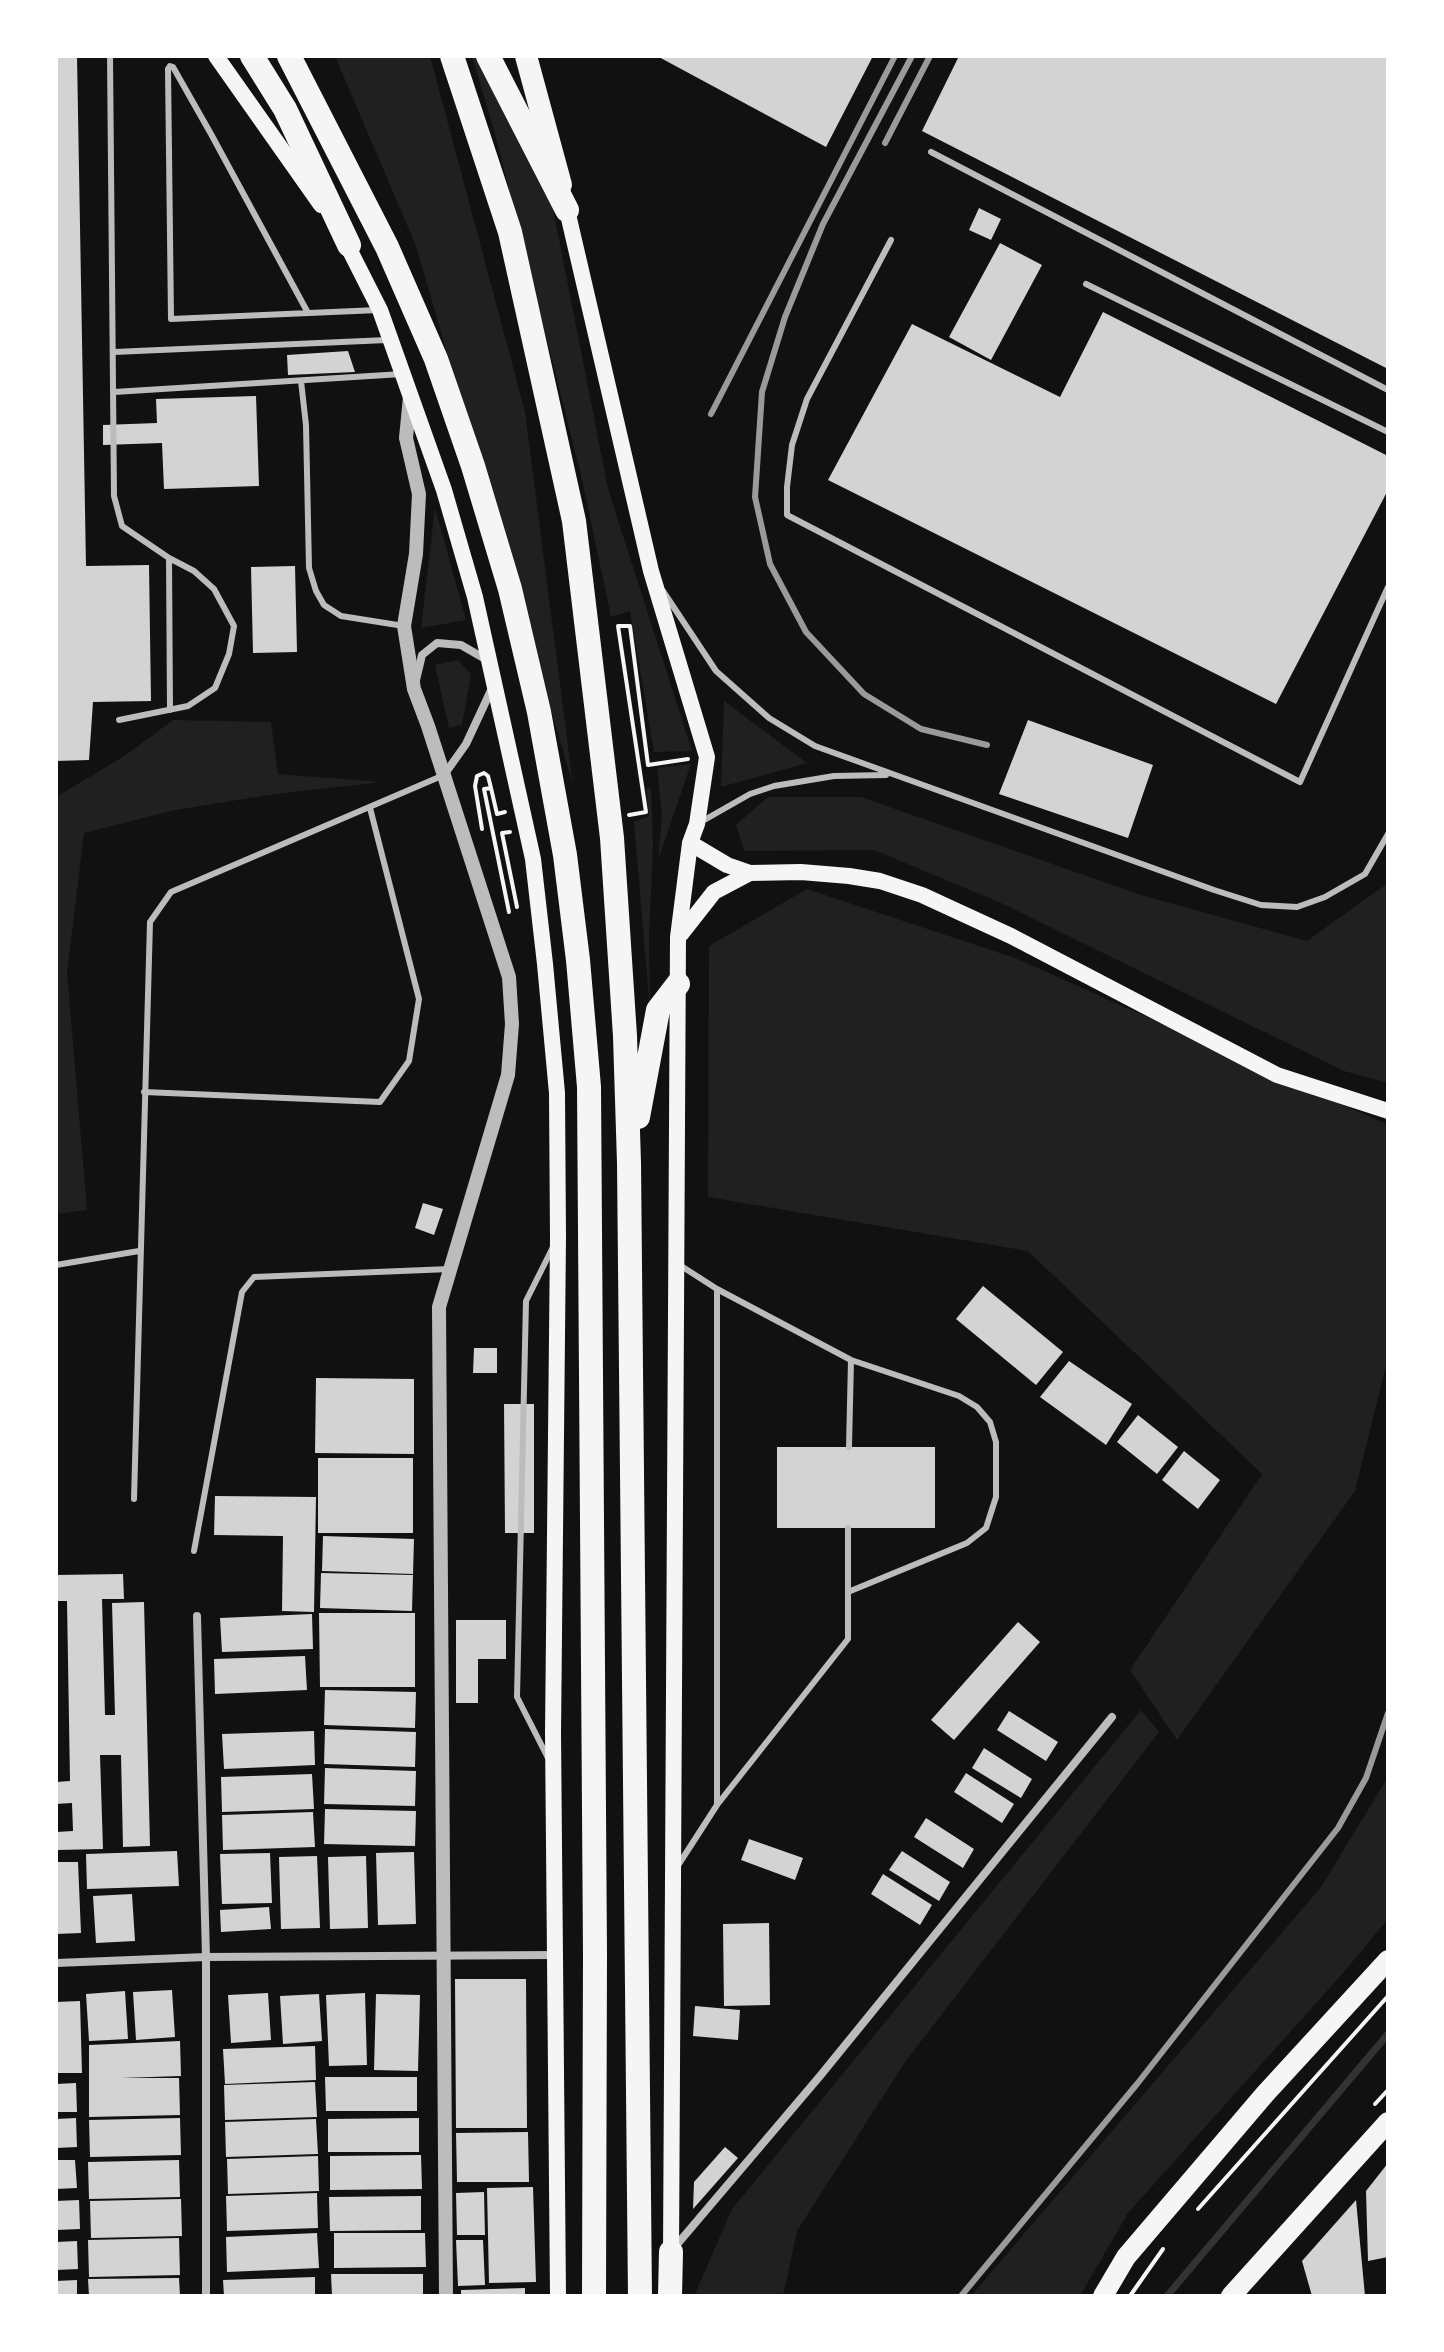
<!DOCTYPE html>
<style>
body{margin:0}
#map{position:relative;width:1444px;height:2352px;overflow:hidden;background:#111;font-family:Mulish,sans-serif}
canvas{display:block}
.frame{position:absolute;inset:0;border:58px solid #fff;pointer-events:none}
</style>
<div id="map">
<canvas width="1444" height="2352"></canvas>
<div class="frame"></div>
</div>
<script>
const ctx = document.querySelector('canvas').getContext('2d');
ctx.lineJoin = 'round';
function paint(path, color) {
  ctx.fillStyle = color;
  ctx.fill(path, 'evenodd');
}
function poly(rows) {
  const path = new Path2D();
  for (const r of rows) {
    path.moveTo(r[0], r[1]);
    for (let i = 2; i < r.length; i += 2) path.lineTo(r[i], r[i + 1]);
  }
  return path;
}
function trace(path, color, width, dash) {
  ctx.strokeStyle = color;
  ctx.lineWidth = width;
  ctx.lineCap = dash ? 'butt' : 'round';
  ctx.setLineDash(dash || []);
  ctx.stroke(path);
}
paint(poly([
 [335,56,430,56,525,412,573,785,416,246],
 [472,56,479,56,550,193,608,489,692,751,654,752,630,611,611,617,582,479,495,134],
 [435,508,466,620,421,628],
 [458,660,471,674,462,725,449,728,435,665],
 [724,701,807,763,721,787],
 [173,720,271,722,278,774,382,782,275,794,175,810,84,833,67,972,87,1210,56,1214,56,797,126,755],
 [691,764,658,860,662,816,657,768],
 [651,787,653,846,649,938,650,1010,634,822,649,816,646,790],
 [768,797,861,797,1141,895,1307,941,1388,883,1388,1083,1344,1071,1001,903,874,850,744,851,736,825],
 [807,889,1015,958,1388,1125,1388,1358,1355,1491,1177,1740,1130,1670,1262,1474,1028,1251,708,1197,709,946],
 [1141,1710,1159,1732,905,2062,797,2231,783,2296,694,2296,732,2209],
 [1388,1777,1388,1919,1343,1973,1128,2213,1080,2296,971,2296,1321,1887]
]), '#202020');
trace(poly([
 [1167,2296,1388,2034]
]), '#333', 7);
paint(poly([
 [56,56,77,56,86,566,149,565,151,701,93,702,89,760,56,761],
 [657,56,873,56,826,147],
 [959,56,1388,56,1388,369,922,131],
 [979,208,1001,219,991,240,969,230],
 [1000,243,1042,265,991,360,949,337],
 [1103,312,1388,456,1388,490,1276,704,828,480,912,324,1060,397],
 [348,351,355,372,288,375,287,355],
 [256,396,259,486,164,489,162,443,103,445,103,425,157,423,156,399],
 [295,566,297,652,253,653,251,567],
 [1028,720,1153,765,1128,838,999,794],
 [423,1203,443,1209,434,1235,415,1228],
 [983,1286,1063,1352,1036,1385,956,1319],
 [474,1348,497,1348,497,1373,473,1373],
 [1069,1361,1132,1404,1106,1445,1040,1397],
 [316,1378,414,1379,414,1454,315,1453],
 [504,1404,534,1404,534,1533,505,1533],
 [1138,1415,1178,1447,1157,1474,1117,1442],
 [777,1447,935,1447,935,1528,777,1528],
 [1184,1451,1220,1480,1198,1509,1162,1480],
 [318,1458,413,1458,413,1533,318,1533],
 [215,1496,316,1497,314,1612,282,1611,283,1536,214,1535],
 [323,1536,414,1539,413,1574,322,1571],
 [321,1573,413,1575,412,1611,320,1608],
 [123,1574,124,1599,102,1599,105,1715,115,1715,112,1603,144,1602,150,1846,123,1847,121,1755,100,1755,103,1849,56,1850,56,1832,73,1831,72,1803,56,1804,56,1782,70,1781,67,1601,56,1601,56,1575],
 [319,1613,415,1613,415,1687,320,1687],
 [312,1614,313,1649,222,1652,220,1618],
 [456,1620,506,1620,506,1659,478,1659,478,1703,456,1703],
 [1018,1622,1040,1642,954,1740,931,1720],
 [305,1656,307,1690,215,1694,214,1659],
 [325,1690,416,1692,415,1728,324,1725],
 [1009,1711,1058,1742,1046,1761,997,1730],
 [325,1729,416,1732,415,1767,324,1764],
 [314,1731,315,1765,224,1769,222,1734],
 [984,1748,1032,1779,1021,1798,972,1768],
 [325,1768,416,1771,415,1806,324,1804],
 [966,1773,1014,1804,1002,1823,954,1792],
 [312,1774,314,1809,222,1812,221,1777],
 [325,1809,416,1811,415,1846,324,1844],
 [313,1812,315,1847,223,1850,222,1815],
 [926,1818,974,1849,963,1868,914,1837],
 [749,1839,803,1858,795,1880,741,1860],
 [177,1851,179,1886,87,1889,86,1854],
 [902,1851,950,1882,939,1901,889,1870],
 [414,1852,416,1924,378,1925,376,1853],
 [270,1853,272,1903,222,1904,220,1854],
 [317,1856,320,1928,281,1929,279,1857],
 [366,1856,368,1928,330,1929,328,1857],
 [56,1862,78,1862,81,1933,56,1934],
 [883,1874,932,1905,920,1925,871,1894],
 [132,1894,135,1941,96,1943,93,1896],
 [269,1907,271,1929,221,1932,220,1910],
 [769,1923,770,2005,724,2006,723,1924],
 [455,1979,526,1979,527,2128,456,2128],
 [172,1990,175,2037,136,2040,133,1992],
 [125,1991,128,2039,89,2041,86,1994],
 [268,1993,271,2040,231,2043,228,1995],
 [365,1993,367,2065,329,2066,326,1995],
 [319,1994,322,2041,283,2044,280,1996],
 [376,1994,420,1995,418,2071,374,2070],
 [80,2001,82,2073,56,2073,56,2002],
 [695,2006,740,2010,738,2040,693,2036],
 [180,2041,181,2076,121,2078,179,2078,180,2115,89,2117,89,2045],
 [315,2046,316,2080,225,2084,223,2049],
 [325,2077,417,2077,417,2111,326,2111],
 [315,2082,317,2117,225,2120,224,2085],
 [76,2083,77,2112,56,2112,56,2084],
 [76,2118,77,2147,56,2148,56,2119],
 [180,2118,181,2155,90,2157,89,2120],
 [419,2118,419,2152,328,2152,328,2119],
 [316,2119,318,2154,226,2157,225,2122],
 [528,2132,529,2182,457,2182,456,2133],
 [725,2147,738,2158,693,2209,694,2182],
 [421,2155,422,2189,330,2190,330,2156],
 [318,2156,319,2191,228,2194,227,2159],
 [56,2160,75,2160,77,2188,56,2189],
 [179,2160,180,2197,89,2199,88,2162],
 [1388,2163,1388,2257,1368,2261,1366,2191],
 [533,2187,536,2282,489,2283,487,2188],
 [484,2192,485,2235,457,2235,456,2193],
 [317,2193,318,2228,227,2231,226,2196],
 [421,2196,421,2230,330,2231,329,2197],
 [181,2199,182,2236,91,2238,90,2201],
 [79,2200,80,2229,56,2230,56,2201],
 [1356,2200,1365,2296,1312,2296,1302,2261],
 [317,2233,319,2268,227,2272,226,2237],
 [334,2233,425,2233,426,2267,334,2268],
 [179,2238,180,2275,89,2277,88,2240],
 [456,2240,483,2240,485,2285,458,2286],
 [77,2241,78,2269,56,2270,56,2242],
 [331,2274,423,2274,423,2296,332,2296],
 [315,2277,315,2296,224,2296,223,2280],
 [179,2278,180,2296,89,2296,88,2279],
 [77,2280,77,2296,56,2296,56,2281],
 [525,2288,525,2296,461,2296,461,2290]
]), '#d3d3d3');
trace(poly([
 [505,812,497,814,491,788,484,789,509,912],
 [629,815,646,812,618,626,630,626,648,765,688,759],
 [482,829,475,786,477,776,484,773,488,776,491,788],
 [510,832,502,833,517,907],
 [1375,2104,1388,2090],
 [1198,2209,1388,1996],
 [1130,2296,1163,2249]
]), '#f5f5f5', 4);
trace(poly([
 [110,56,114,496,122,526,169,558,194,571,214,589,234,626,229,654,215,688,188,706,119,720],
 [931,152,1388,390],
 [891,240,807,399,792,445,787,487,787,515,1300,782,1388,587],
 [1086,284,1388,432],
 [308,313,211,134,173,67,170,66,168,69,171,319,378,310],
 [114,352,387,340],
 [301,381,306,425,309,568,316,591,324,605,341,616,404,626],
 [114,392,402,374],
 [169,558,170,710],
 [663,591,716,671,769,718,815,746,1214,890,1261,905,1297,907,1325,897,1365,874,1388,834],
 [699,823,750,794,774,786,834,776,886,775],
 [144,1092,380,1102,409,1061,419,999,370,808],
 [678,1264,717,1289,851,1360,849,1447],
 [56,1265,139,1251],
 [717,1289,717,1805],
 [134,1499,150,922,171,892,444,775],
 [194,1551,242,1292,254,1277,450,1269],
 [848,1592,967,1543,986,1528,996,1497,996,1442,990,1422,977,1407,959,1396,851,1360],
 [548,1758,517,1697,526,1301,553,1247],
 [677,1867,717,1805,848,1639,848,1528]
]), '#bcbcbc', 6);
trace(poly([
 [416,680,422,655,437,643,461,645,487,660],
 [444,775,466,744,493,686],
 [197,1616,206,1957,206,2296],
 [56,1963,206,1957,556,1955],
 [674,2248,820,2076,1112,1717]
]), '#bcbcbc', 8);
trace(poly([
 [410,397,406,438,419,494,416,554,404,626,414,689,428,726,509,977,512,1024,508,1075,439,1307,446,2296]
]), '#bcbcbc', 14);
trace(poly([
 [216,56,321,205],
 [567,210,651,571,707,757,697,824,690,843,678,937,671,2252],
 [343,237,380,310,444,490,475,597,533,859,545,964,557,1093,558,1237,553,1733,558,2296],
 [690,843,727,865,750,873,801,872,849,876,880,881,922,895,1011,936,1277,1075,1388,1111],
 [681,934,714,892,750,873]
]), '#f5f5f5', 16);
trace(poly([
 [1103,2296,1126,2257,1265,2094,1388,1960],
 [1231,2296,1388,2122]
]), '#f5f5f5', 20);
trace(poly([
 [526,56,561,185]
]), '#f5f5f5', 22);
trace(poly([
 [252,56,285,109,349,245],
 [289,56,387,247,436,359,473,466,510,589,539,712,565,855,578,960,589,1087,595,1954,594,2296],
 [452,56,510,232,574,521,612,838,625,1036,629,1163,640,2296],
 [488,56,567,210],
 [638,1117,658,1010,678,984],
 [670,2296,671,2252]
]), '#f5f5f5', 24);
trace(poly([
 [912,56,823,224,785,317,762,392,755,497,770,564,806,632,864,694,921,729,987,745],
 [885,143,930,56],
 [711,414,895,56],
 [961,2296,1137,2084,1338,1828,1366,1778,1388,1713]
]), '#9a9a9a', 6);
</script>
